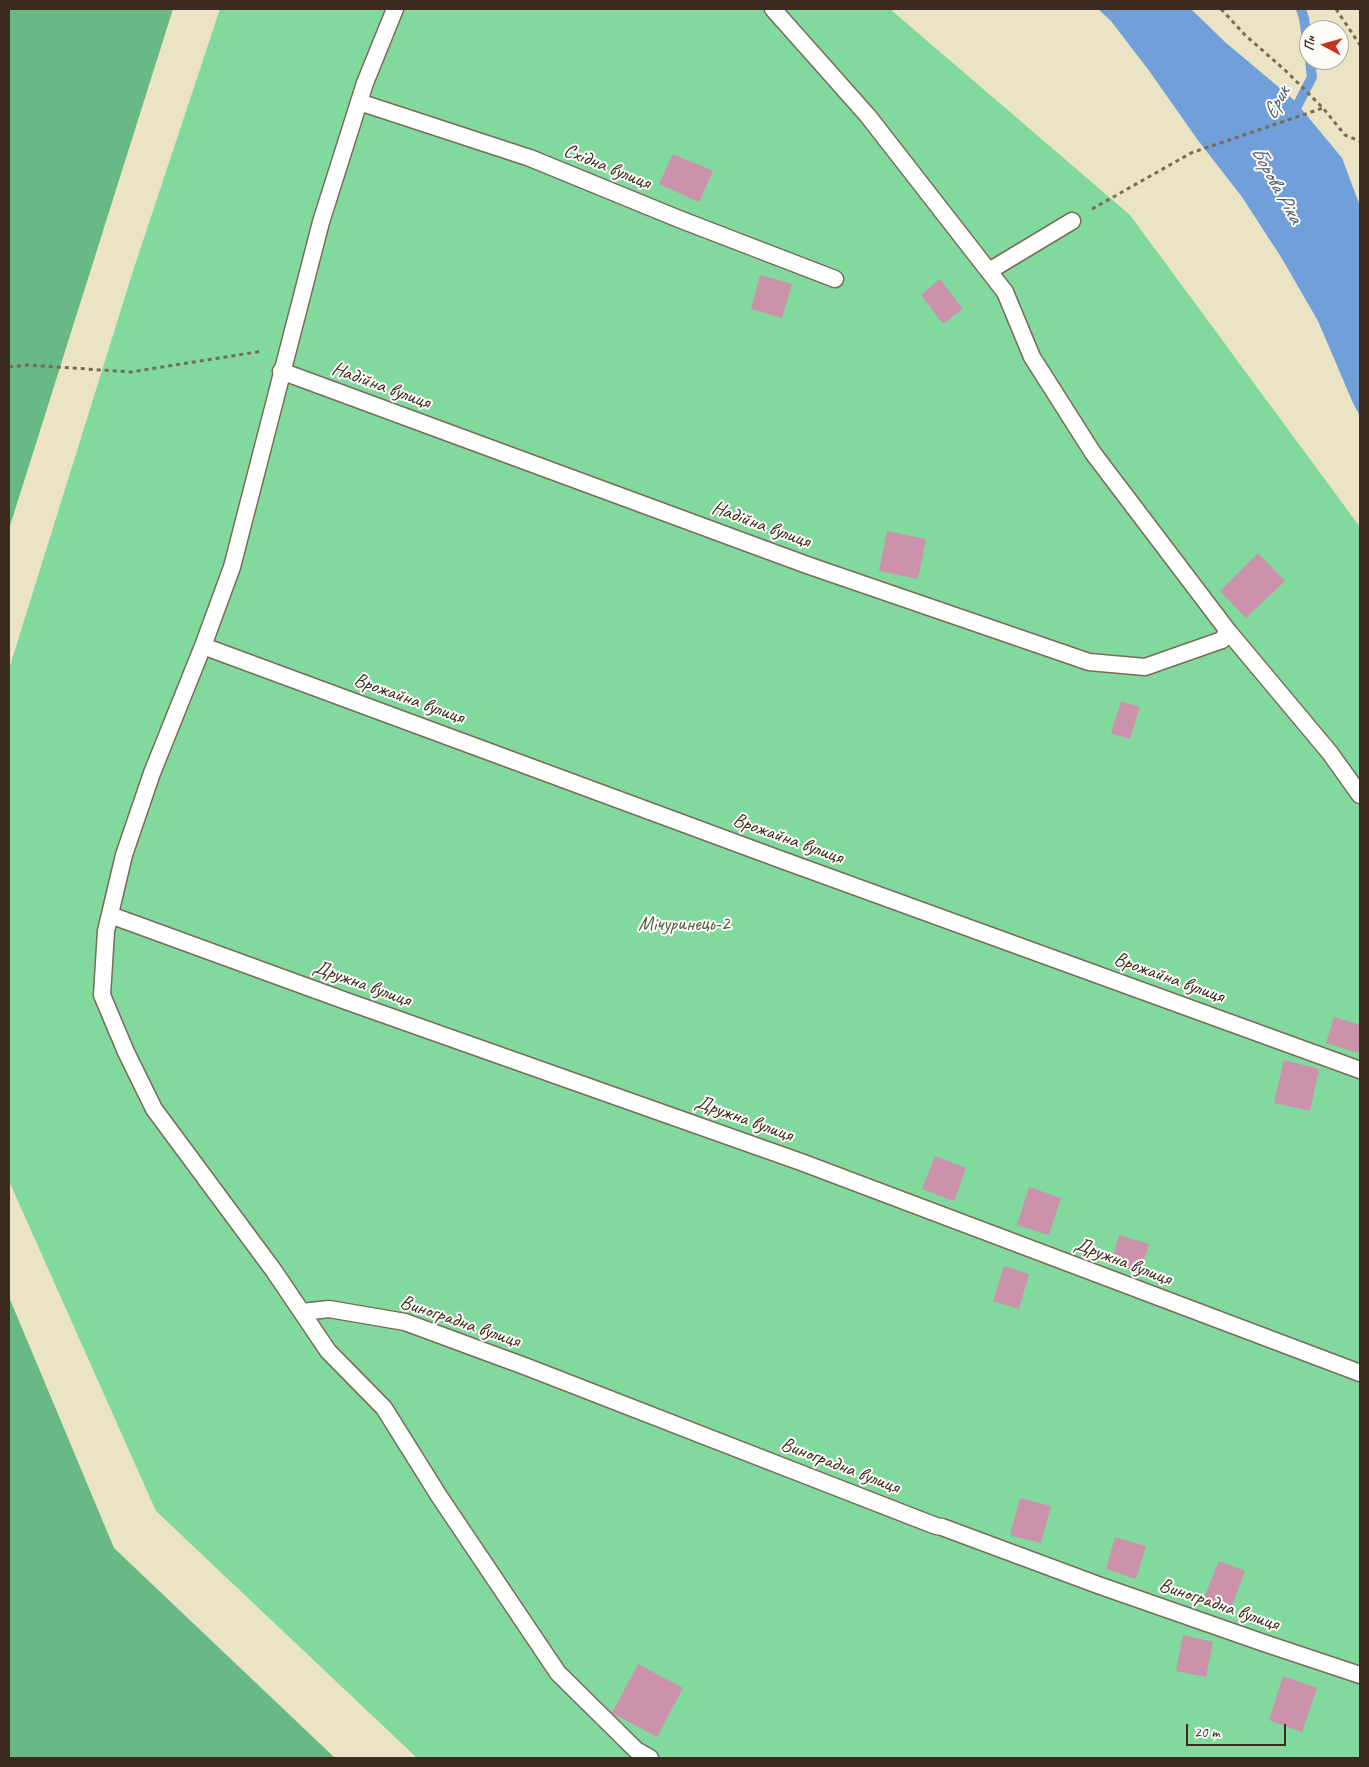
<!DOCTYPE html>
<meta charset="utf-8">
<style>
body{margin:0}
#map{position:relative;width:1369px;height:1767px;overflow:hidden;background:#eae4c5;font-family:Caveat,sans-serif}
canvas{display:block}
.frame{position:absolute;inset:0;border:10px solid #3b2a1e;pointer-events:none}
.north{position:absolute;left:1299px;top:20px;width:50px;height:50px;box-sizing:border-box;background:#fdfcf7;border:1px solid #afa8a0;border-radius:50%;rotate:276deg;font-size:14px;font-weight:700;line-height:20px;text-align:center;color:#3b2a1e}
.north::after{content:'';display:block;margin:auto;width:18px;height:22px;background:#c8321e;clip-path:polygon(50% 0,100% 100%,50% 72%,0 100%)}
.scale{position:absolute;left:1186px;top:1724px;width:100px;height:22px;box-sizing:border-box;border:2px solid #3b2a1e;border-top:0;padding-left:6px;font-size:15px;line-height:18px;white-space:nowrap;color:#3b2a1e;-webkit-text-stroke:4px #fdfcf7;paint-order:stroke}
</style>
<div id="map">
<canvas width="1369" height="1767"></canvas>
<div class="frame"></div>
<div class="north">Пн</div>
<div class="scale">20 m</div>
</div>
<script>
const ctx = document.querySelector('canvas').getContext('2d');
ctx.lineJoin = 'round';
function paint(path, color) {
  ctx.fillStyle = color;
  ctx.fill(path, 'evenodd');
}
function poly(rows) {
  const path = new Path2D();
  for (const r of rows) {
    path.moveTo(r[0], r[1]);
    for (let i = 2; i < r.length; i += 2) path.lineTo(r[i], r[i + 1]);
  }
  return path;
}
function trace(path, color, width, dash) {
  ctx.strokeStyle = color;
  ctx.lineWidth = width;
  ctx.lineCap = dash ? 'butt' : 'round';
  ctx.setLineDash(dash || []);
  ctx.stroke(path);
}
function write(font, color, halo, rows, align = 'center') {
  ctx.font = font + ' Caveat,sans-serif';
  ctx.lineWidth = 4;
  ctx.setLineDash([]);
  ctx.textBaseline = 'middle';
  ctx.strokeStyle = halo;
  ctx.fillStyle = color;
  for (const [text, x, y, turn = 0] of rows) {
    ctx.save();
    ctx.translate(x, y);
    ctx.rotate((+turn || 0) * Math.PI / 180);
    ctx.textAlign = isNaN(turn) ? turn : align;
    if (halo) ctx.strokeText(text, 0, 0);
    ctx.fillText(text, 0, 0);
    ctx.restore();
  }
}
paint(poly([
 [220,9,890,9,1130,215,1360,527,1360,1758,417,1758,156,1511,9,1181,9,669,133,271]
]), '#81d99e');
paint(poly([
 [9,9,173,9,9,529],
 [9,1297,114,1548,335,1758,9,1758]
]), '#68b985');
paint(poly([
 [1098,9,1191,9,1225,42,1294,100,1342,158,1360,206,1360,416,1353,403,1318,321,1281,257,1242,197,1197,139,1150,72,1111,21]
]), '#709fd9');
trace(poly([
 [1301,9,1304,18,1309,54],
 [1292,116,1312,77,1310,60]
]), '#709fd9', 10);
paint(poly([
 [673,154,713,171,699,202,659,184],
 [760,275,792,284,782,318,751,309],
 [940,279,963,309,943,324,921,295],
 [887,531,926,539,918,579,879,571],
 [1258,553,1285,581,1246,618,1220,591],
 [1121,701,1140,707,1130,739,1111,733],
 [1334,1017,1360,1025,1360,1045,1358,1053,1326,1043],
 [1284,1060,1319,1069,1310,1111,1274,1103],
 [935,1156,966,1168,954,1201,922,1189],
 [1029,1187,1061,1198,1049,1235,1017,1225],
 [1119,1235,1149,1244,1140,1272,1111,1262],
 [1004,1266,1029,1274,1019,1309,993,1301],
 [1020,1498,1051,1506,1041,1543,1010,1535],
 [1115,1537,1146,1546,1136,1579,1106,1569],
 [1219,1561,1245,1571,1231,1608,1204,1598],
 [1183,1635,1213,1642,1206,1677,1176,1671],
 [638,1664,683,1688,657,1737,612,1713],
 [1283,1676,1317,1688,1302,1732,1269,1720]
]), '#cc92ab');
const lane = poly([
 [395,9,365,83,321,222,232,567,203,646,152,773,124,855,106,931,102,995,126,1052,154,1109,274,1271,328,1351,384,1408,439,1496,558,1673,636,1750,650,1758],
 [773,9,868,116,1005,292,1032,357,1093,453,1228,631,1330,753,1360,795],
 [359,102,530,158,679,219,835,279],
 [989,271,1072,221],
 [281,371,807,565,1089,662,1145,667,1222,640,1228,631],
 [203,646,782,860,1360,1070],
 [110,915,346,1001,801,1162,1360,1373],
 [302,1312,329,1309,405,1322,527,1367,936,1526,942,1527,1098,1585,1264,1643,1360,1675]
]);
trace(lane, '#786b58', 19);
trace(poly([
 [1221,9,1245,35,1286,71,1323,108,1345,135,1360,141],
 [1336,9,1360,45],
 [1092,209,1191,153,1323,108],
 [9,367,28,365,131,372,263,351]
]), '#786b58', 3, [4, 4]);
trace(lane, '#fff', 16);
write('20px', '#3b2a1e', '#fdfcf7', [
 ["Східна вулиця",607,167,22],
 ["Надійна вулиця",381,386,20],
 ["Надійна вулиця",761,525,20],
 ["Врожайна вулиця",409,699,20],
 ["Врожайна вулиця",788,839,20],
 ["Врожайна вулиця",1169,978,20],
 ["Дружна вулиця",362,984,20],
 ["Дружна вулиця",744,1119,20],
 ["Дружна вулиця",1123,1262,21],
 ["Виноградна вулиця",460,1322,19],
 ["Виноградна вулиця",840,1466,21],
 ["Виноградна вулиця",1219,1605,19]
]);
write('20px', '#505f44', '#fdfcf7', [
 ["Мічуринець-2",684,925]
]);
write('italic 21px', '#505969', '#fdfcf7', [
 ["Єрик",1277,103,-62],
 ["Борова Ріка",1276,185,61]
]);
</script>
